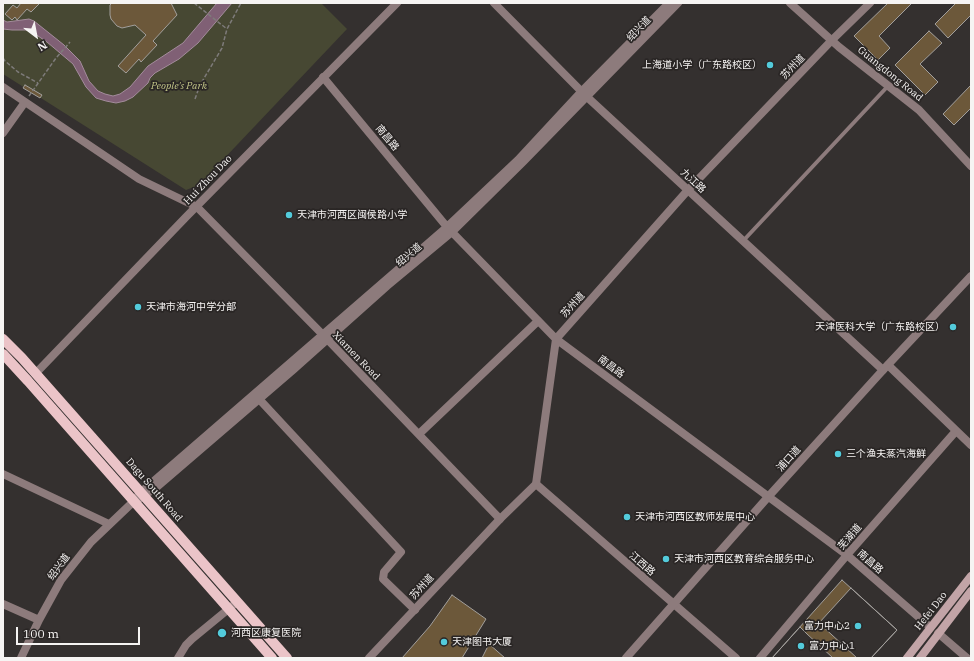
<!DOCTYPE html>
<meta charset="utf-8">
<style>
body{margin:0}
#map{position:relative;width:974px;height:661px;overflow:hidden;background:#34302f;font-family:"IBM Plex Serif",serif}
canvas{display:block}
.frame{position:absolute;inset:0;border:4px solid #f6f4f3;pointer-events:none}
.north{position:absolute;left:16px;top:16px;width:40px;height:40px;-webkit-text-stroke:3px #2a2625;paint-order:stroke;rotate:148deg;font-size:11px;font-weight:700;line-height:16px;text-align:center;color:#f6f4f3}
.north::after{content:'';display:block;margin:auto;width:14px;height:18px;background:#f6f4f3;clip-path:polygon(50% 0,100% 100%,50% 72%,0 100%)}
.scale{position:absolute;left:16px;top:627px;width:124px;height:18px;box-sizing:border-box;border:2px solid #f6f4f3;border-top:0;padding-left:5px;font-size:12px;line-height:14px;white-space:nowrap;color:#f6f4f3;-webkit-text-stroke:3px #2a2625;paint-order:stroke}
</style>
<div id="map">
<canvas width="974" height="661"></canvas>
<div class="frame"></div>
<div class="north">N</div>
<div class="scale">100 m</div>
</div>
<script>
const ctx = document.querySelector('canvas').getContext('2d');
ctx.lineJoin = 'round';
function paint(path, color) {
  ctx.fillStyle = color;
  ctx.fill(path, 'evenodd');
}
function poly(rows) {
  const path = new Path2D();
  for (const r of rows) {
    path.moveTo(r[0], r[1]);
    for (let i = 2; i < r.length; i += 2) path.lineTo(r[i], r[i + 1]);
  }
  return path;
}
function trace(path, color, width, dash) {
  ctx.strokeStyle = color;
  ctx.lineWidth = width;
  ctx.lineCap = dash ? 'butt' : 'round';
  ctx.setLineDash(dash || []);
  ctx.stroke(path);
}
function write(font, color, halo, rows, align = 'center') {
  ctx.font = font + ' "IBM Plex Serif","Noto Sans SC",serif';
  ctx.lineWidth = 3.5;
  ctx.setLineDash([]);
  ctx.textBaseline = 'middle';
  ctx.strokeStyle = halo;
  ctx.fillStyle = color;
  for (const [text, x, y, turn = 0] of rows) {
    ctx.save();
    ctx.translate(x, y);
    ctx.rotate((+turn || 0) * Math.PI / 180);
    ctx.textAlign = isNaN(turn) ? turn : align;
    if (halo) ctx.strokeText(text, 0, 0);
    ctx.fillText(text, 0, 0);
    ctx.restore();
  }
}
paint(poly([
 [3,3,321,3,347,29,199,185,186,190,3,74]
]), '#474833');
const water = poly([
 [217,3,232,3,198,43,179,59,155,73,150,78,148,83,133,97,125,101,116,103,106,101,96,98,86,87,73,64,47,42,29,30,12,30,3,29,3,20,7,22,29,19,34,21,64,45,80,61,89,81,98,91,105,94,113,96,120,94,130,87,148,66,183,43,217,3]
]);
paint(water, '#806075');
trace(water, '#a38c9b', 1);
const building = poly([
 [21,3,40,3,31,12,27,9,17,20,15,17,12,20,5,14,13,5,17,8,21,3],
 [112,3,171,3,177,15,153,41,157,45,141,62,139,59,126,73,118,66,146,35,135,25,122,28,117,26,111,19,110,15,110,5,112,3],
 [888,3,912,3,879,36,890,48,878,60,854,36,888,3],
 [956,3,971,3,971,15,948,38,935,24,956,3],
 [929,31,942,43,920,64,938,82,925,95,895,65,929,31],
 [25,85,42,95,40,98,23,88,25,85],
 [971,85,971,108,954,125,943,114,971,85],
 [842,580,897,630,871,658,772,658,842,580],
 [851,588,897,630,871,658,857,658,819,623,851,588],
 [452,595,486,619,462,658,402,658,430,626,452,595],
 [800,627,807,634,833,658,772,658,800,627],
 [489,644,505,658,482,658,489,644]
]);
paint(building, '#6c583a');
trace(building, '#a29f9c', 1);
trace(poly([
 [194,3,227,29],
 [3,58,5,61,18,72,38,83],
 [29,96,56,58,70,42],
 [195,99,200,85,222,48,227,29,241,3]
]), '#7e7b7a', 1.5, [4, 2]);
trace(poly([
 [743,241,888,86]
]), '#8d7b7c', 4);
trace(poly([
 [494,3,586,96,883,370],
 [790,3,839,47,919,110,971,166],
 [3,87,139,179,197,207,327,339,500,519],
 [3,133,25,102],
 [888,365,971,445],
 [259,399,401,552,384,572,383,579,415,610],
 [419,434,538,321],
 [3,474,109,524],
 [536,484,736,658],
 [178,658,186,645,192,639,237,602],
 [760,658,847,555,956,431]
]), '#8d7b7c', 8);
trace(poly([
 [323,77,447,227,556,339,847,555,930,627],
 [36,373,186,217,397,3],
 [139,499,158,486,293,370,387,286,452,232,523,162,678,3],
 [3,604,39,620],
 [938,633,967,658],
 [21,658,39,620,61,580,91,542,133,502,140,493,447,227,518,160,582,91,669,3],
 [369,658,500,519,536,484,556,339,688,190,832,40,870,3],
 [626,658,768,497,883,370,971,276]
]), '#8d7b7c', 8);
trace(poly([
 [907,658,971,576],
 [920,658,971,591]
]), '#c2a4a7', 8);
trace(poly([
 [3,339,22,358,287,658],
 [3,354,28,381,272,658]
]), '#ebc4c8', 10);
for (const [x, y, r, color] of [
 [770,65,4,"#53cbdb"],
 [289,215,4,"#53cbdb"],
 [138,307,4,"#53cbdb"],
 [953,327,4,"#53cbdb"],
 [838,454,4,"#53cbdb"],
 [627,517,4,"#53cbdb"],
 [666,559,4,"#53cbdb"],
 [858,626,4,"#53cbdb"],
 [222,633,5,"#53cbdb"],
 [444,642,4,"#53cbdb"],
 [801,646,4,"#53cbdb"]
]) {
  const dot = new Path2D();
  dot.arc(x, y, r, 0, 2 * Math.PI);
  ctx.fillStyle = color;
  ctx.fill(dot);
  trace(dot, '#2a2625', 1.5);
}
write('10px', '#f6f4f3', '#2a2625', [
 ["绍兴道",639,29,-46],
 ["苏州道",793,67,-46],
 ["Guangdong Road",890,74,39],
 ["南昌路",387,138,50],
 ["Hui Zhou Dao",208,180,-46],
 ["九江路",693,181,43],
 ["绍兴道",409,255,-40],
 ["苏州道",573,305,-48],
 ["Xiamen Road",356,356,46],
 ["南昌路",611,367,37],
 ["浦口道",789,459,-48],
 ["Dagu South Road",154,490,49],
 ["芜湖道",850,537,-49],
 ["南昌路",870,562,41],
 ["江西路",642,564,41],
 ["绍兴道",59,567,-54],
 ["苏州道",422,587,-47],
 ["Hefei Dao",931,611,-52]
]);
write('10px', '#f6f4f3', '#2a2625', [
 ["上海道小学（广东路校区）",762,65,"right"],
 ["天津市河西区闽侯路小学",297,215],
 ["天津市海河中学分部",146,307],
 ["天津医科大学（广东路校区）",945,327,"right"],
 ["三个渔夫蒸汽海鲜",846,454],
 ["天津市河西区教师发展中心",635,517],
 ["天津市河西区教育综合服务中心",674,559],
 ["富力中心2",850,626,"right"],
 ["河西区康复医院",231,633],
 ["天津图书大厦",452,642],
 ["富力中心1",809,646]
], 'left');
write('italic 10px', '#c3c688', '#2a2625', [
 ["People's Park",179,86]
]);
</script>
